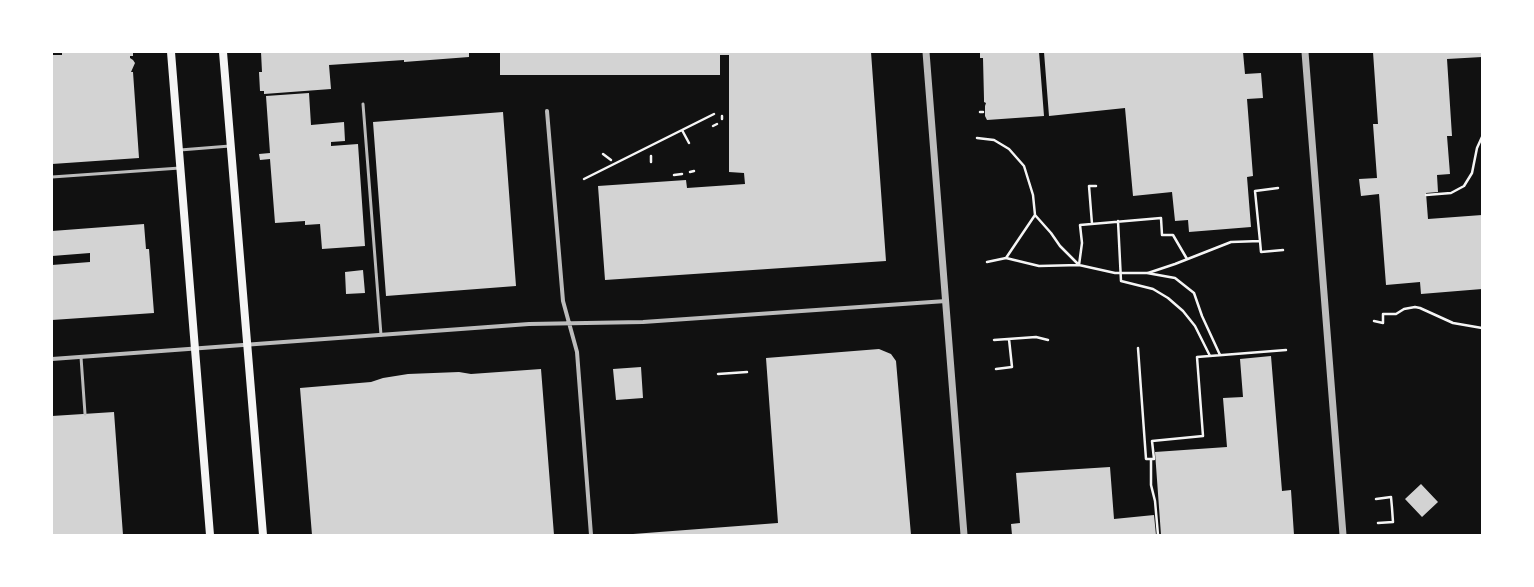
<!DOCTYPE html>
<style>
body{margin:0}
#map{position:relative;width:1534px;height:587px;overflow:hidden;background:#111;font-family:"Nunito Sans",sans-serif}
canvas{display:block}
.frame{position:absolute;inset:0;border:53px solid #fff;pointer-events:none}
</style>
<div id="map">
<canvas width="1534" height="587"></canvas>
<div class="frame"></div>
</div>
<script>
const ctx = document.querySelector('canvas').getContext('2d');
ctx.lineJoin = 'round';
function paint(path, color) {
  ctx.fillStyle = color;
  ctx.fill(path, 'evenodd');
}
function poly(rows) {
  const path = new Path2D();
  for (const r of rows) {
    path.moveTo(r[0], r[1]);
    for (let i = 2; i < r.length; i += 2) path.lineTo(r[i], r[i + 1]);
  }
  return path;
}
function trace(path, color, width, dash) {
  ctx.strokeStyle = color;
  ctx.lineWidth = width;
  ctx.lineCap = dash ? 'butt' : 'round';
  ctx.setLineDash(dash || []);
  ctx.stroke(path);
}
paint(poly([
 [62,52,133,52,133,56,130,56,130,58,133,60,135,63,131,72,133,72,139,158,52,164,52,55,62,55],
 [261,52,469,52,469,57,404,62,404,60,329,65,331,89,264,94,264,91,260,91,259,72,262,72],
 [500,52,871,52,886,261,605,280,598,186,686,180,687,188,745,184,744,173,729,172,729,55,720,55,720,75,500,75],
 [980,52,1039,52,1044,116,987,120,985,116,985,106,986,103,984,102,984,99,983,58,980,58],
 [1044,52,1243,52,1245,74,1261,73,1263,98,1247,99,1253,176,1247,177,1251,227,1189,232,1188,220,1175,221,1172,192,1133,196,1125,108,1049,116],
 [1373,52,1482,52,1482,57,1447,59,1452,136,1447,136,1450,174,1437,175,1438,192,1426,193,1428,219,1482,215,1482,289,1421,294,1420,282,1386,285,1379,194,1361,196,1359,179,1377,178,1373,124,1378,124],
 [309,93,311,125,344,122,345,141,331,142,331,146,358,144,365,246,322,249,320,224,305,225,305,221,275,223,270,159,260,160,259,154,270,153,266,96],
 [503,112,516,286,386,296,373,122],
 [144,224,146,249,149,249,154,313,52,320,52,265,90,262,90,253,52,256,52,231],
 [363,270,365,293,346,294,345,272],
 [879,349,891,354,896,361,911,535,633,535,633,534,778,523,766,358],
 [1271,356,1282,491,1291,490,1294,535,1161,535,1155,452,1227,447,1223,398,1243,397,1240,359],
 [641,367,643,398,616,400,613,369],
 [541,369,554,535,312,535,300,388,371,382,383,378,408,374,459,372,471,374],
 [114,412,123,535,52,535,52,416],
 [1110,467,1114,519,1154,515,1156,535,1012,535,1011,524,1020,523,1016,473],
 [1421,484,1438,502,1422,517,1405,499]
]), '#d3d3d3');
trace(poly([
 [980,112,983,112],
 [722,116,722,119],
 [713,126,717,124],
 [682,130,689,143],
 [977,138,994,140,1009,149,1024,166,1033,195,1035,215,1051,233,1060,246,1079,265,1115,273,1147,273,1175,278,1194,293,1202,316,1220,355],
 [603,154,611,160],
 [651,156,651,162],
 [690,172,694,171],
 [674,175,682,174],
 [584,179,714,114],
 [1426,195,1451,193,1464,186,1472,173,1477,148,1482,137],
 [1035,215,1006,258,1039,266,1079,265,1082,243,1080,225,1161,218,1162,235,1173,235,1187,259],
 [1118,221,1121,281,1153,289,1168,298,1183,311,1195,326,1210,356],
 [1092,224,1089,186,1096,186],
 [1260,241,1261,252,1283,250],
 [987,262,1006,258],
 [1148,273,1175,264,1231,242,1260,241,1255,191,1278,188],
 [1374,321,1383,323,1383,314,1396,314,1404,309,1415,307,1420,308,1453,323,1482,328],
 [994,340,1036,337,1048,340],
 [1138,348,1146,459,1154,459,1152,441,1203,436,1197,357,1286,350],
 [996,369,1012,367,1009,339],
 [718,374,747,372],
 [1151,459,1151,485,1155,501,1158,535],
 [1376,499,1391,497,1392,508,1393,522,1378,523]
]), '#f5f5f5', 2.5);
trace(poly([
 [363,104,381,335],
 [180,150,230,146],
 [52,177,180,168],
 [81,357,85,414]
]), '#bcbcbc', 3);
trace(poly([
 [547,111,563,301,577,352,591,535],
 [52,359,529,324,643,322,946,301]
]), '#bcbcbc', 4);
trace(poly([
 [926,52,964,535],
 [1305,52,1343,535]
]), '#bcbcbc', 7);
trace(poly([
 [171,52,210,535],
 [223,52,263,535]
]), '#f5f5f5', 8);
</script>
